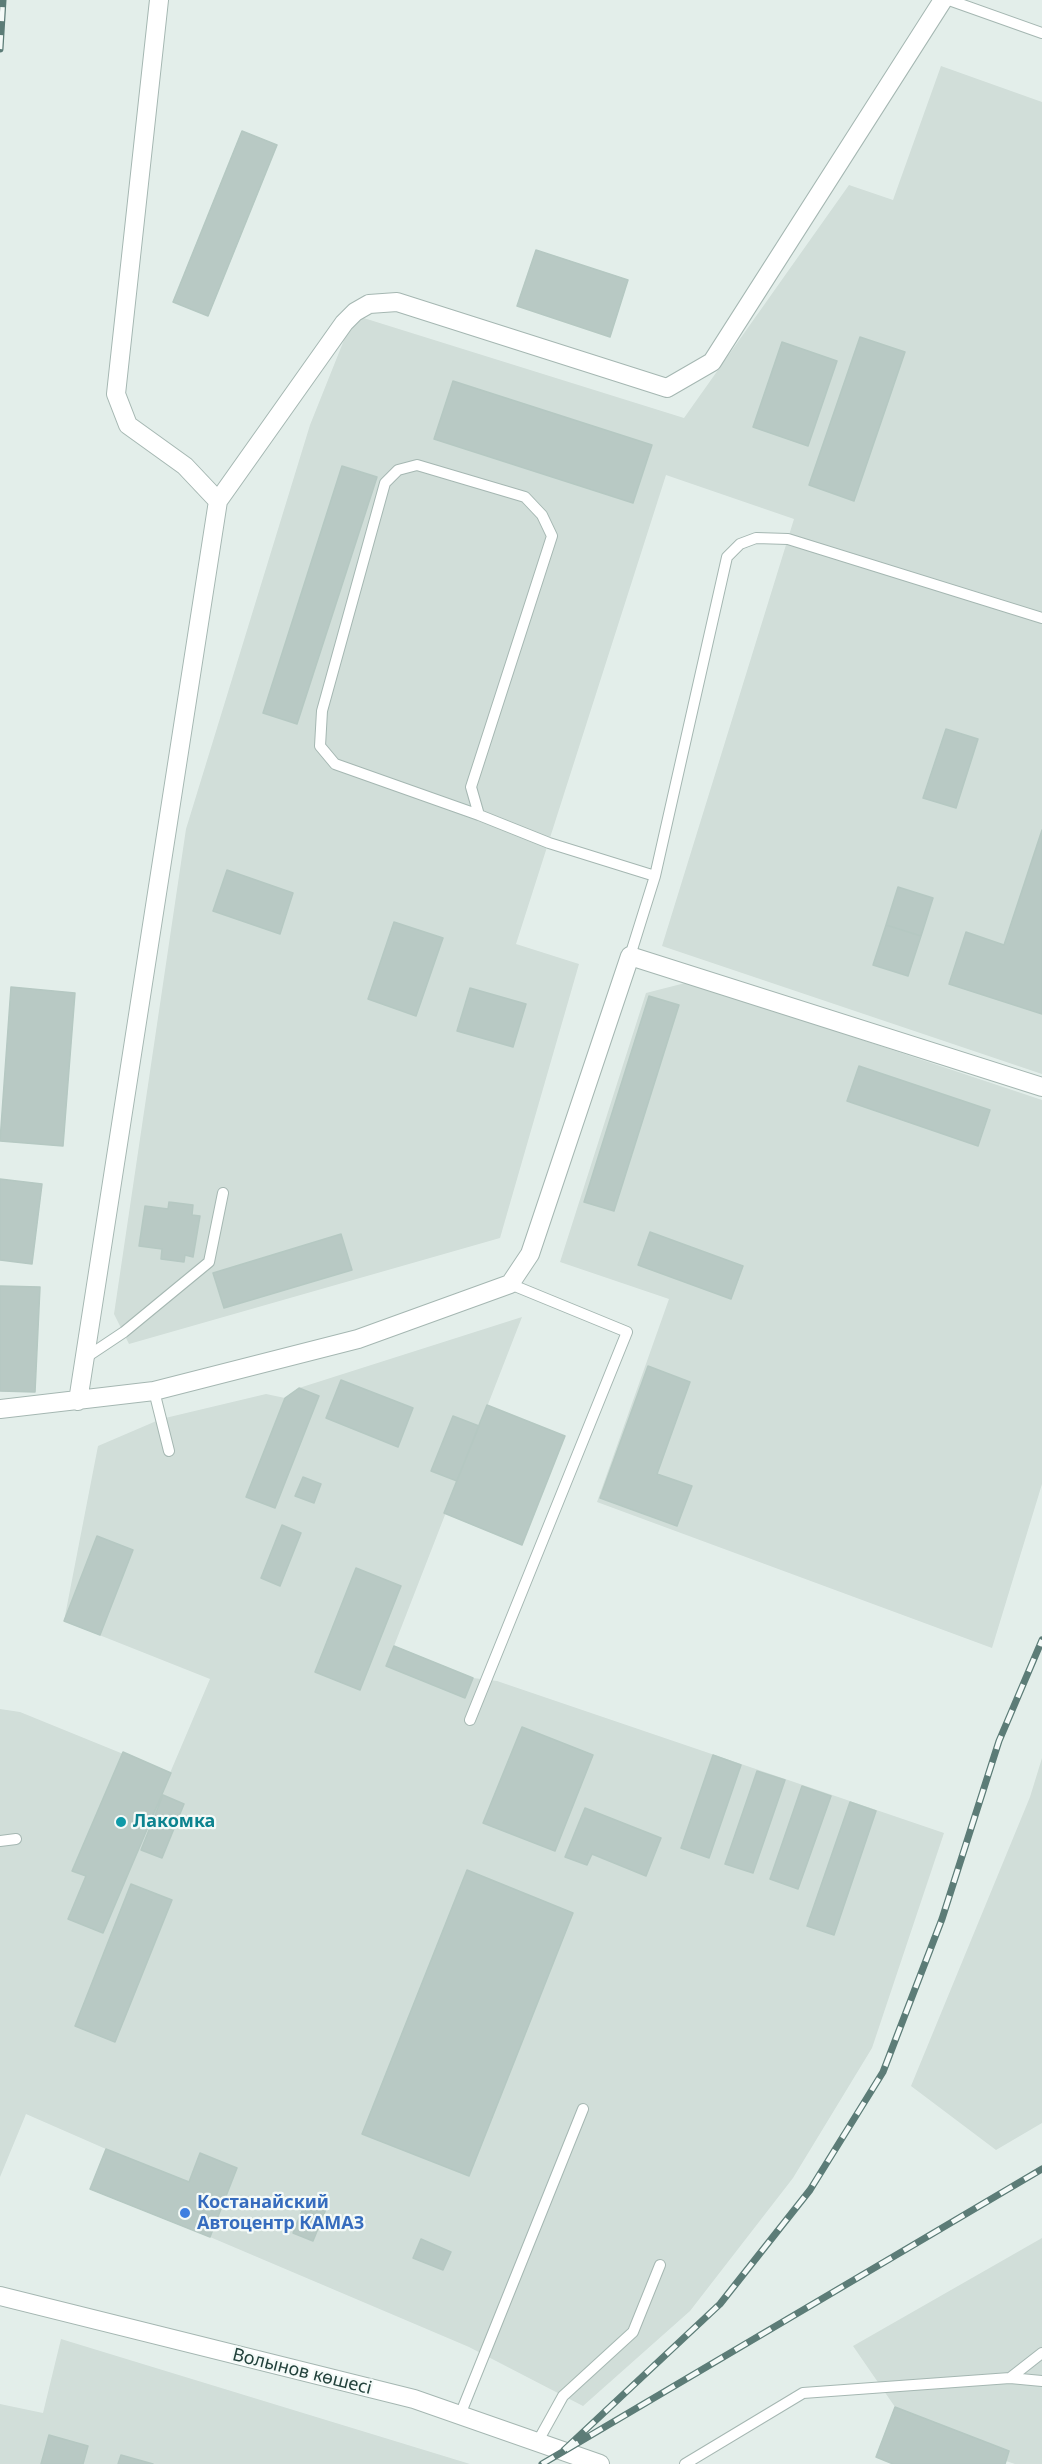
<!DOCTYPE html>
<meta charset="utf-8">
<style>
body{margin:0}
canvas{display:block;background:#e3eeea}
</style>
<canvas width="1042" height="2464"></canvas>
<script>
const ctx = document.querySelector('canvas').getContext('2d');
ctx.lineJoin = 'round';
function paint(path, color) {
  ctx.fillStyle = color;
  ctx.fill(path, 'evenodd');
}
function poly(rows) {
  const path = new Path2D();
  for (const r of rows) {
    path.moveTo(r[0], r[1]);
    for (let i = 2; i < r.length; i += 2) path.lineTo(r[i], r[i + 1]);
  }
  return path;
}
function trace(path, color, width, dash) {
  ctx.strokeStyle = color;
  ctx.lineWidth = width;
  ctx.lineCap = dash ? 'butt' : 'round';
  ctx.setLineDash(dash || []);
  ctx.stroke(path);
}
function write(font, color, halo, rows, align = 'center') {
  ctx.font = font + ' "Noto Sans",sans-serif';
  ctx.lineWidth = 4.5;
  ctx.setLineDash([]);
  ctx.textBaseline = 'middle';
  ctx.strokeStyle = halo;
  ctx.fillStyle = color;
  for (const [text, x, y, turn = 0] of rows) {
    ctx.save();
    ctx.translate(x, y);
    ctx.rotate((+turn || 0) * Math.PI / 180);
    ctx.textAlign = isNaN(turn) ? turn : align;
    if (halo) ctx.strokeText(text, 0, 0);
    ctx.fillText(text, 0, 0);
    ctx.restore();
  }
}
paint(poly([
 [941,66,1042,102,1042,1074,662,946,794,519,666,475,516,944,579,964,500,1238,129,1344,114,1314,186,829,310,425,354,315,684,418,849,185,893,200],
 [689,982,1042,1100,1042,1484,992,1648,597,1502,669,1299,560,1262,646,993],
 [522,1317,394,1646,473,1678,497,1681,944,1833,872,2048,793,2178,690,2311,583,2406,469,2347,210,2237,90,2189,106,2149,26,2114,0,2177,0,1709,20,1712,170,1773,210,1679,64,1621,98,1446,161,1419,266,1394,285,1398,299,1388],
 [1042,1758,1042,2123,996,2150,911,2086,1030,1797],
 [1042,2238,1042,2464,1015,2464,1006,2461,1009,2451,895,2407,853,2346],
 [61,2339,470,2464,0,2464,0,2404,43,2413]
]), '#d1ded9');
const building = poly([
 [242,131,277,145,208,316,173,302,242,131],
 [536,250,628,280,610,337,517,306,536,250],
 [860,337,905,352,854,501,809,485,860,337],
 [782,342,837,361,808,446,753,427,782,342],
 [453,381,652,445,633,503,434,439,453,381],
 [342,466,377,477,297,724,263,713,342,466],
 [946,729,978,739,956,808,923,798,946,729],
 [1042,830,1042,1014,949,984,966,932,1004,945,1042,830],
 [227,870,293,893,280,934,213,911,227,870],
 [898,887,933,898,921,936,886,925,898,887],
 [394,922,443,938,416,1016,368,999,394,922],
 [886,925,921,936,908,976,873,965,886,925],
 [11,987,75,993,63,1146,0,1141,11,987],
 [470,988,526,1004,513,1047,457,1031,470,988],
 [649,996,679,1005,614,1211,584,1202,649,996],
 [859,1066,990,1110,978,1146,847,1101,859,1066],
 [0,1179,42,1184,32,1264,0,1260,0,1179],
 [169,1202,193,1205,192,1215,200,1216,193,1257,185,1255,184,1262,161,1259,162,1249,139,1246,145,1206,168,1209,169,1202],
 [650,1232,743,1266,731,1299,638,1265,650,1232],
 [341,1234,352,1270,224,1308,213,1273,341,1234],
 [0,1286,40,1287,35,1392,0,1391,0,1286],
 [648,1366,690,1382,657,1474,692,1486,677,1526,600,1498,648,1366],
 [341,1380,413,1408,398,1447,326,1418,341,1380],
 [299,1388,319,1396,275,1508,246,1497,285,1398,299,1388],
 [487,1405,565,1436,522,1545,444,1513,487,1405],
 [453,1416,479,1426,457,1481,431,1471,453,1416],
 [303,1477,321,1484,314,1503,295,1496,303,1477],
 [282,1525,301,1533,280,1586,261,1578,282,1525],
 [97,1536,133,1550,100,1635,64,1621,97,1536],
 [356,1568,401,1586,360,1690,315,1672,356,1568],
 [394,1646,473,1678,465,1698,386,1666,394,1646],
 [522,1727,593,1755,555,1851,483,1823,522,1727],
 [123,1752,171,1773,103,1933,68,1919,86,1876,72,1871,123,1752],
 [713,1755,741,1765,709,1858,681,1848,713,1755],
 [757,1771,785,1780,753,1873,725,1864,757,1771],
 [802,1786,831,1796,798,1889,770,1879,802,1786],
 [163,1795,184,1804,162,1858,141,1850,163,1795],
 [850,1802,876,1811,834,1935,807,1926,850,1802],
 [585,1808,661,1838,646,1876,592,1854,587,1865,565,1857,585,1808],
 [467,1870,573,1913,469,2176,362,2134,467,1870],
 [131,1884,172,1900,115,2042,75,2026,131,1884],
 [106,2149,189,2182,200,2153,237,2168,210,2237,90,2189,106,2149],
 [308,2196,328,2204,313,2241,293,2233,308,2196],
 [421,2239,451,2252,443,2270,413,2258,421,2239],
 [895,2407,1009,2451,1005,2464,893,2464,876,2457,895,2407],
 [49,2435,88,2446,83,2464,41,2464,49,2435],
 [121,2455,153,2464,118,2464,121,2455]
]);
paint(building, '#b8c9c4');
trace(building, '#b5c8c2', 1.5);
const service = poly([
 [949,0,1042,33],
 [479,815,471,787,552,536,542,515,525,497,417,465,398,470,385,483,322,711,320,746,335,764,479,815,549,843,655,876],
 [630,956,655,876,727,557,740,544,756,538,788,539,1042,618],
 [85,1358,124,1332,209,1262,223,1193],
 [154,1391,169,1451],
 [470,1720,627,1332,510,1284],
 [0,1841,16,1839],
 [1010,2378,1042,2353],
 [460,2415,583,2109],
 [538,2441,563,2396,633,2332,660,2265],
 [685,2464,803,2393,1010,2378,1042,2381]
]);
const minor = poly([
 [218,501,344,323,355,312,369,304,397,302,667,388,712,362,943,0],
 [78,1401,218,501,185,466,128,425,116,394,159,0],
 [0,1409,154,1391,358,1339,510,1284,530,1254,630,956,1042,1087],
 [0,2296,414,2399,600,2464]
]);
trace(service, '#a5b7b2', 12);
trace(minor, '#a5b7b2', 20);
trace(service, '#fff', 10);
trace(minor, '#fff', 18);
const rail = poly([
 [0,49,3,0],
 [564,2450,720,2304,810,2190,883,2072,942,1919,999,1741,1042,1640],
 [542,2464,1042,2169]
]);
trace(rail, '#5c7c77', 7);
trace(rail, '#f4faf8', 4.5, [14]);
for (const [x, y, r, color] of [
 [121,1822,6,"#0f9aa8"],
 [185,2213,6,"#3f7fe0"]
]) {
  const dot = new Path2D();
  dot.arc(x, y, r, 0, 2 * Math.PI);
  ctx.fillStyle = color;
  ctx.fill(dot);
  trace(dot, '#f4faf8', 2);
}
write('bold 18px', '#0d838f', '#f4faf8', [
 ["Лакомка",133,1822]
], 'left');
write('bold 18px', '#366cbe', '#f4faf8', [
 ["Костанайский",197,2203],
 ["Автоцентр КАМАЗ",197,2224]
], 'left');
write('18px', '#22413b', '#f4faf8', [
 ["Волынов көшесі",302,2372,14]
]);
</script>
